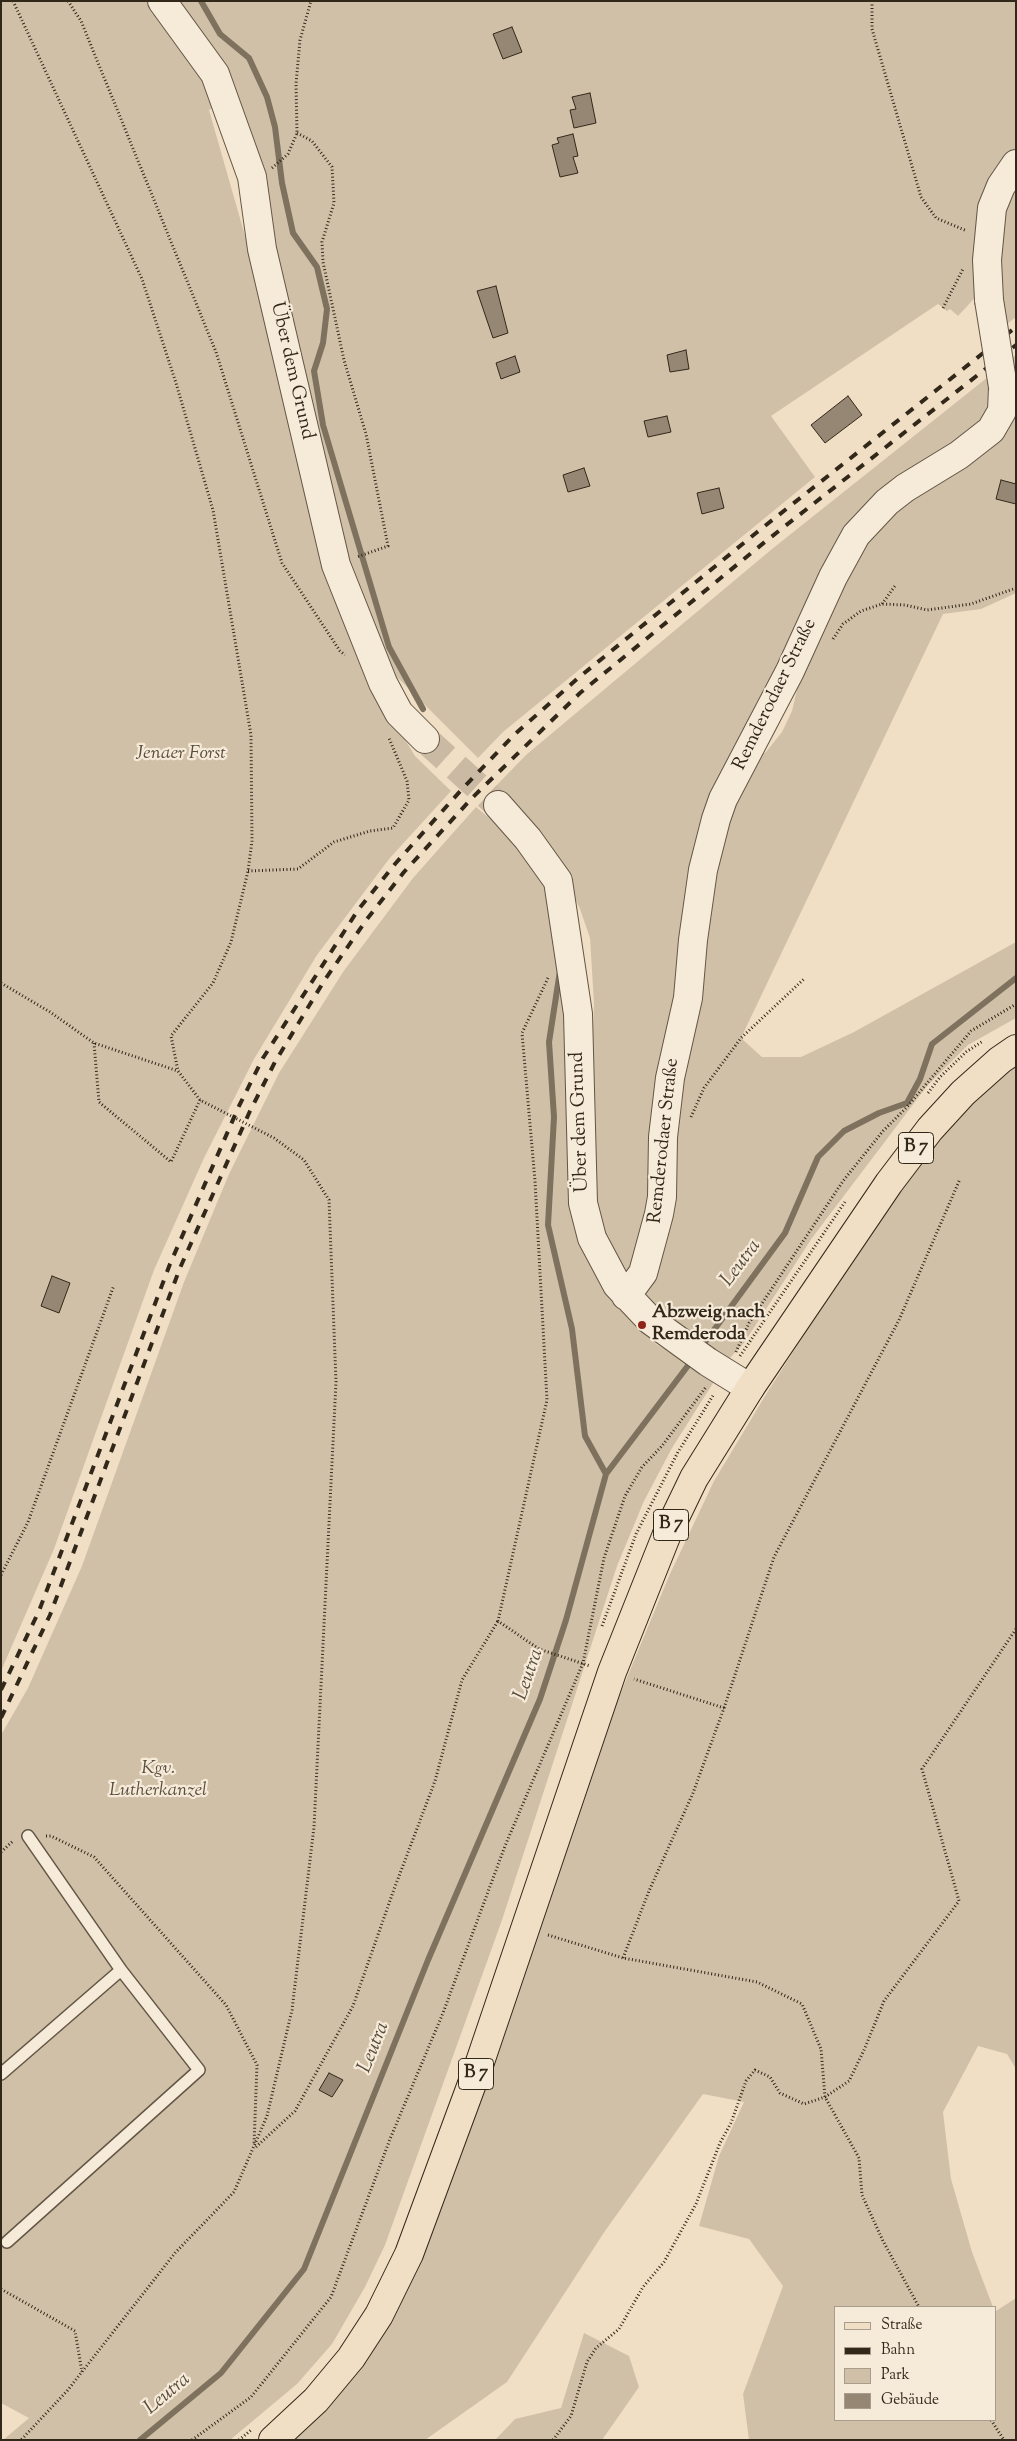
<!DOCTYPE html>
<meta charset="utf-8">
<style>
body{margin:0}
#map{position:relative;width:1017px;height:2441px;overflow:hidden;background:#f1dfc5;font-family:"Sorts Mill Goudy",serif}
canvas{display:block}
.frame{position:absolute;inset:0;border:2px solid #32281a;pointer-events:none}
.legend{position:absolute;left:834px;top:2306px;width:162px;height:115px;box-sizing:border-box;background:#f6ead9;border:1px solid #a89c8d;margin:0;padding:6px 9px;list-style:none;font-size:15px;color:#32281a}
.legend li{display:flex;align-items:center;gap:10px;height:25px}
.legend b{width:25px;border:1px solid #a89c8d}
</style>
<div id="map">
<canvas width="1017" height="2441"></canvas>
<div class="frame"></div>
<ul class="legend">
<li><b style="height:6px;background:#f1dfc5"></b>Straße</li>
<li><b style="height:6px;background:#32281a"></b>Bahn</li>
<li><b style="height:14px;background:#d1c0a8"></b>Park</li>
<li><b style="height:14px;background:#958773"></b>Gebäude</li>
</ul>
</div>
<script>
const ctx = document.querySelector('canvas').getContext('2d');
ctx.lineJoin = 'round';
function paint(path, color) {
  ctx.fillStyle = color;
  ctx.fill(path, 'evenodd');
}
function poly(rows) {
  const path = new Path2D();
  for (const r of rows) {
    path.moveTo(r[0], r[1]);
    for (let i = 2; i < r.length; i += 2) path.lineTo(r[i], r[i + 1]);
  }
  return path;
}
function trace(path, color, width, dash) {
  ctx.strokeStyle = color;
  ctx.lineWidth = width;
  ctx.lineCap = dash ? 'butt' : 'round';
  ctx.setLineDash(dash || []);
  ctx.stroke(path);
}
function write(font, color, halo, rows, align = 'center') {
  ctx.font = font + ' "Sorts Mill Goudy",serif';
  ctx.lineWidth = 4.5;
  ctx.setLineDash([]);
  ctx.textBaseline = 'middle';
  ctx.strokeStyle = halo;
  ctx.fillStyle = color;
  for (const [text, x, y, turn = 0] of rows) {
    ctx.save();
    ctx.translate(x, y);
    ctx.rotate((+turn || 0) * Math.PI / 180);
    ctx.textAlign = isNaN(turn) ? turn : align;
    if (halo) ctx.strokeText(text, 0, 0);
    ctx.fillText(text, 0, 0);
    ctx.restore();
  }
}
paint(poly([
 [1,1,1016,1,1016,153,982,290,958,316,950,309,947,311,938,304,771,416,815,477,503,732,478,758,394,674,345,566,257,164,236,95,209,110,375,690,415,756,451,791,389,859,317,955,254,1059,204,1158,154,1270,54,1549,1,1671],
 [1016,176,1016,317,1002,328,995,233],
 [1016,355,1016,593,981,609,943,614,741,1038,762,1057,801,1057,854,1032,1016,942,1016,1018,968,1045,927,1086,812,1238,744,1343,729,1359,700,1346,648,1301,644,1285,696,940,744,768,766,752,782,732,792,711,797,690,794,673,859,537,984,444,1007,361],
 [993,373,997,410,884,499,729,780,658,1197,627,1276,593,1212,592,1058,594,1003,590,938,580,909,570,888,542,849,491,791,526,755,772,549],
 [476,807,511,836,545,887,553,928,564,1016,568,1172,578,1238,618,1304,656,1344,715,1380,672,1448,644,1501,617,1566,502,1920,385,2245,365,2287,332,2344,297,2384,230,2440,3,2440,29,2418,1,2403,1,1735,28,1688,82,1566,184,1282,229,1174,279,1073,343,972,413,878],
 [1016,1065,1016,2069,1007,2054,978,2046,943,2112,951,2179,972,2252,993,2307,836,2307,836,2420,996,2420,996,2311,1016,2298,1016,2440,749,2440,743,2394,783,2286,749,2239,699,2226,719,2156,744,2102,703,2094,605,2231,507,2382,425,2440,287,2440,358,2362,614,1709,669,1576,714,1481,765,1396,862,1244,946,1130,991,1085],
 [584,2333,629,2356,639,2387,602,2440,495,2440,515,2419,561,2408]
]), '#d1c0a8');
trace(poly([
 [201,1,220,34,249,58,267,97,275,127,282,183,293,233,317,267,327,309,323,343,314,371,323,425,389,647,423,709],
 [560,971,549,1042,554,1117,548,1225,572,1329,585,1436,606,1474],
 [700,1349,785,1233,818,1157,844,1131,879,1113,907,1103,920,1079,932,1044,1016,978],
 [140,2440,221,2373,304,2269,428,1960,540,1699,566,1620,606,1474,693,1359]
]), '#7e715e', 6);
const building = poly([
 [512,27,522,52,503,59,493,34,512,27],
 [590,93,596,123,574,128,570,110,576,109,572,97,590,93],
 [573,134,578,156,573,157,578,173,560,177,552,145,559,143,557,138,573,134],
 [496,286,508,333,493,338,477,291,496,286],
 [686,350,689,369,670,372,667,355,686,350],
 [515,356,520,372,501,379,496,363,515,356],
 [848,396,862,415,825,443,811,425,848,396],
 [667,416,671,432,648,437,644,421,667,416],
 [584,468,590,486,568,492,563,475,584,468],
 [1001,480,1016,484,1016,504,996,499,1001,480],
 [719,488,724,508,702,514,697,493,719,488],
 [52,1276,70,1283,59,1313,41,1306,52,1276],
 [329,2073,343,2080,332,2097,319,2090,329,2073]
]);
paint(building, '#958773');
trace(building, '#32281a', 1);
trace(poly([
 [425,739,498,805]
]), '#cbbaa3', 28, [28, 14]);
const service = poly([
 [1,2074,121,1970],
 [7,2242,199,2070,121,1970,28,1836]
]);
const tertiary = poly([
 [162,1,215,74,252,177,262,249,336,565,383,683,399,713,425,739],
 [989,300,987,260,992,208,1001,186,1016,164],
 [498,805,528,839,558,881,578,1014,583,1203,592,1238,617,1285,650,1320,708,1362,750,1388],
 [626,1296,643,1273,659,1214,662,1197,663,1137,670,1078,688,998,693,940,703,870,716,819,723,799,790,671,833,577,856,535,887,502,905,488,959,455,991,430,1002,411,1003,387]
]);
const primary = poly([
 [273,2440,316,2400,351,2358,379,2315,409,2254,480,2062,612,1672,667,1534,694,1478,750,1388,889,1183,930,1129,963,1093,1000,1060,1016,1049]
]);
trace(service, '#625645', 14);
trace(tertiary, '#625645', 30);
trace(primary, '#32281a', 30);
trace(poly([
 [13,1,142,279,176,383,213,510,251,735,252,841,248,871,231,942,213,983,171,1036,178,1071,200,1100,274,1138,304,1160,329,1200,336,1382,314,1827,292,2010,267,2116,234,2192,175,2253,67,2391,21,2440],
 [68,1,81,21,216,352,282,563,340,651,345,655],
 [872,1,872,29,921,197,936,218,967,231],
 [297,133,312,141,332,167,334,203,322,242,323,262,344,360,366,434,388,546,357,557],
 [272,168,288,154,297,133,296,84,300,40,311,1],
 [943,308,963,269],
 [882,604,895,586],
 [833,639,843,624,861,611,882,604,905,605,927,610,971,604,1016,588],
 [248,871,298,869,334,842,370,831,393,828,409,800,407,781,389,738],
 [548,978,522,1033,535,1181,547,1400,498,1621,539,1649,590,1666],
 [1,983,50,1012,94,1043,178,1071],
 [94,1043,99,1102,171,1162,200,1100],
 [928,1093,940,1077,966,1052,983,1041],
 [691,1117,704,1088,741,1038,805,978],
 [736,1352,749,1323,843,1181,883,1131,907,1107,971,1031,1016,1004],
 [740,1356,845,1202],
 [1,1575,28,1522,114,1285],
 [602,1626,636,1534,678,1452,714,1394],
 [724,1708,774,1557,899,1320,960,1179],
 [46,1836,51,1836,94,1857,226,2005,257,2065,254,2145],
 [1,1852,13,1841],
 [548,1935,623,1958,757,1982,802,2004,821,2049,825,2097,859,2158,862,2195,883,2241,919,2307],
 [623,1958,649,1891,693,1793,724,1708,634,1679],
 [256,2147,295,2111,353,2006,393,1892,435,1781,462,1680,498,1621],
 [1,2289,75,2331,82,2372],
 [991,2420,1004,2440],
 [192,2440,251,2397,331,2297,390,2139,443,2013,505,1846,583,1663,604,1558,625,1496,642,1467,662,1446,706,1387],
 [239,2440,251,2430],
 [553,2440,571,2416,587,2362,596,2348,619,2329,643,2287,664,2262,696,2204,720,2143,731,2123,746,2081,755,2070,770,2077,780,2093,804,2104,825,2097,849,2081,865,2048,884,2001,959,1901,922,1769,1016,1629]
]), '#32281a', 3, [1, 2.5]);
trace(service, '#f6ead9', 11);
trace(tertiary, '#f6ead9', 28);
trace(primary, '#f1dfc5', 28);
trace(poly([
 [1,1690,39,1611,170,1264,239,1106,263,1058,358,910,395,864,463,788,514,735,577,679,756,533,1016,327],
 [1,1718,50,1615,180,1268,250,1111,275,1062,324,981,367,919,404,872,473,797,580,693,766,541,1016,345]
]), '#32281a', 4, [9, 9]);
const tertiaryBridge = poly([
 [989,300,1003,387]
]);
trace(tertiaryBridge, '#625645', 30, []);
trace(tertiaryBridge, '#f6ead9', 28);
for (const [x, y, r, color] of [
 [642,1325,5,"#8f2418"]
]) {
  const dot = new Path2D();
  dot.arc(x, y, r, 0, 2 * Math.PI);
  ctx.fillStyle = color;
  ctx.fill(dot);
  trace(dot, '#f6ead9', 2);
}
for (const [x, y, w] of [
 [916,1148,35],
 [671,1525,35],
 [476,2074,35]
]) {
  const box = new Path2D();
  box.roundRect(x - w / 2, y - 15.5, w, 31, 4);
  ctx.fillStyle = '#f6ead9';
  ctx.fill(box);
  trace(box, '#32281a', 1);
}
write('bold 18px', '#32281a', null, [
 ["B 7",916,1148],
 ["B 7",671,1525],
 ["B 7",476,2074]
]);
write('19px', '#32281a', '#f6ead9', [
 ["Über dem Grund",291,371,77],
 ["Remderodaer Straße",776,695,-64],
 ["Über dem Grund",581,1122,-92],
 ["Remderodaer Straße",665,1141,-84]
]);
write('italic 19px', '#5a4e3e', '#f6ead9', [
 ["Jenaer Forst",181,755],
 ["Kgv.",158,1770],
 ["Lutherkanzel",158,1792]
]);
write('bold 19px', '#32281a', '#f6ead9', [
 ["Abzweig nach",652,1314],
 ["Remderoda",652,1336]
], 'left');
write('italic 20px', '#584c3c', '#f6ead9', [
 ["Leutra",742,1264,-53],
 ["Leutra",530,1675,-71],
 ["Leutra",375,2048,-68],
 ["Leutra",168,2395,-40]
]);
</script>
